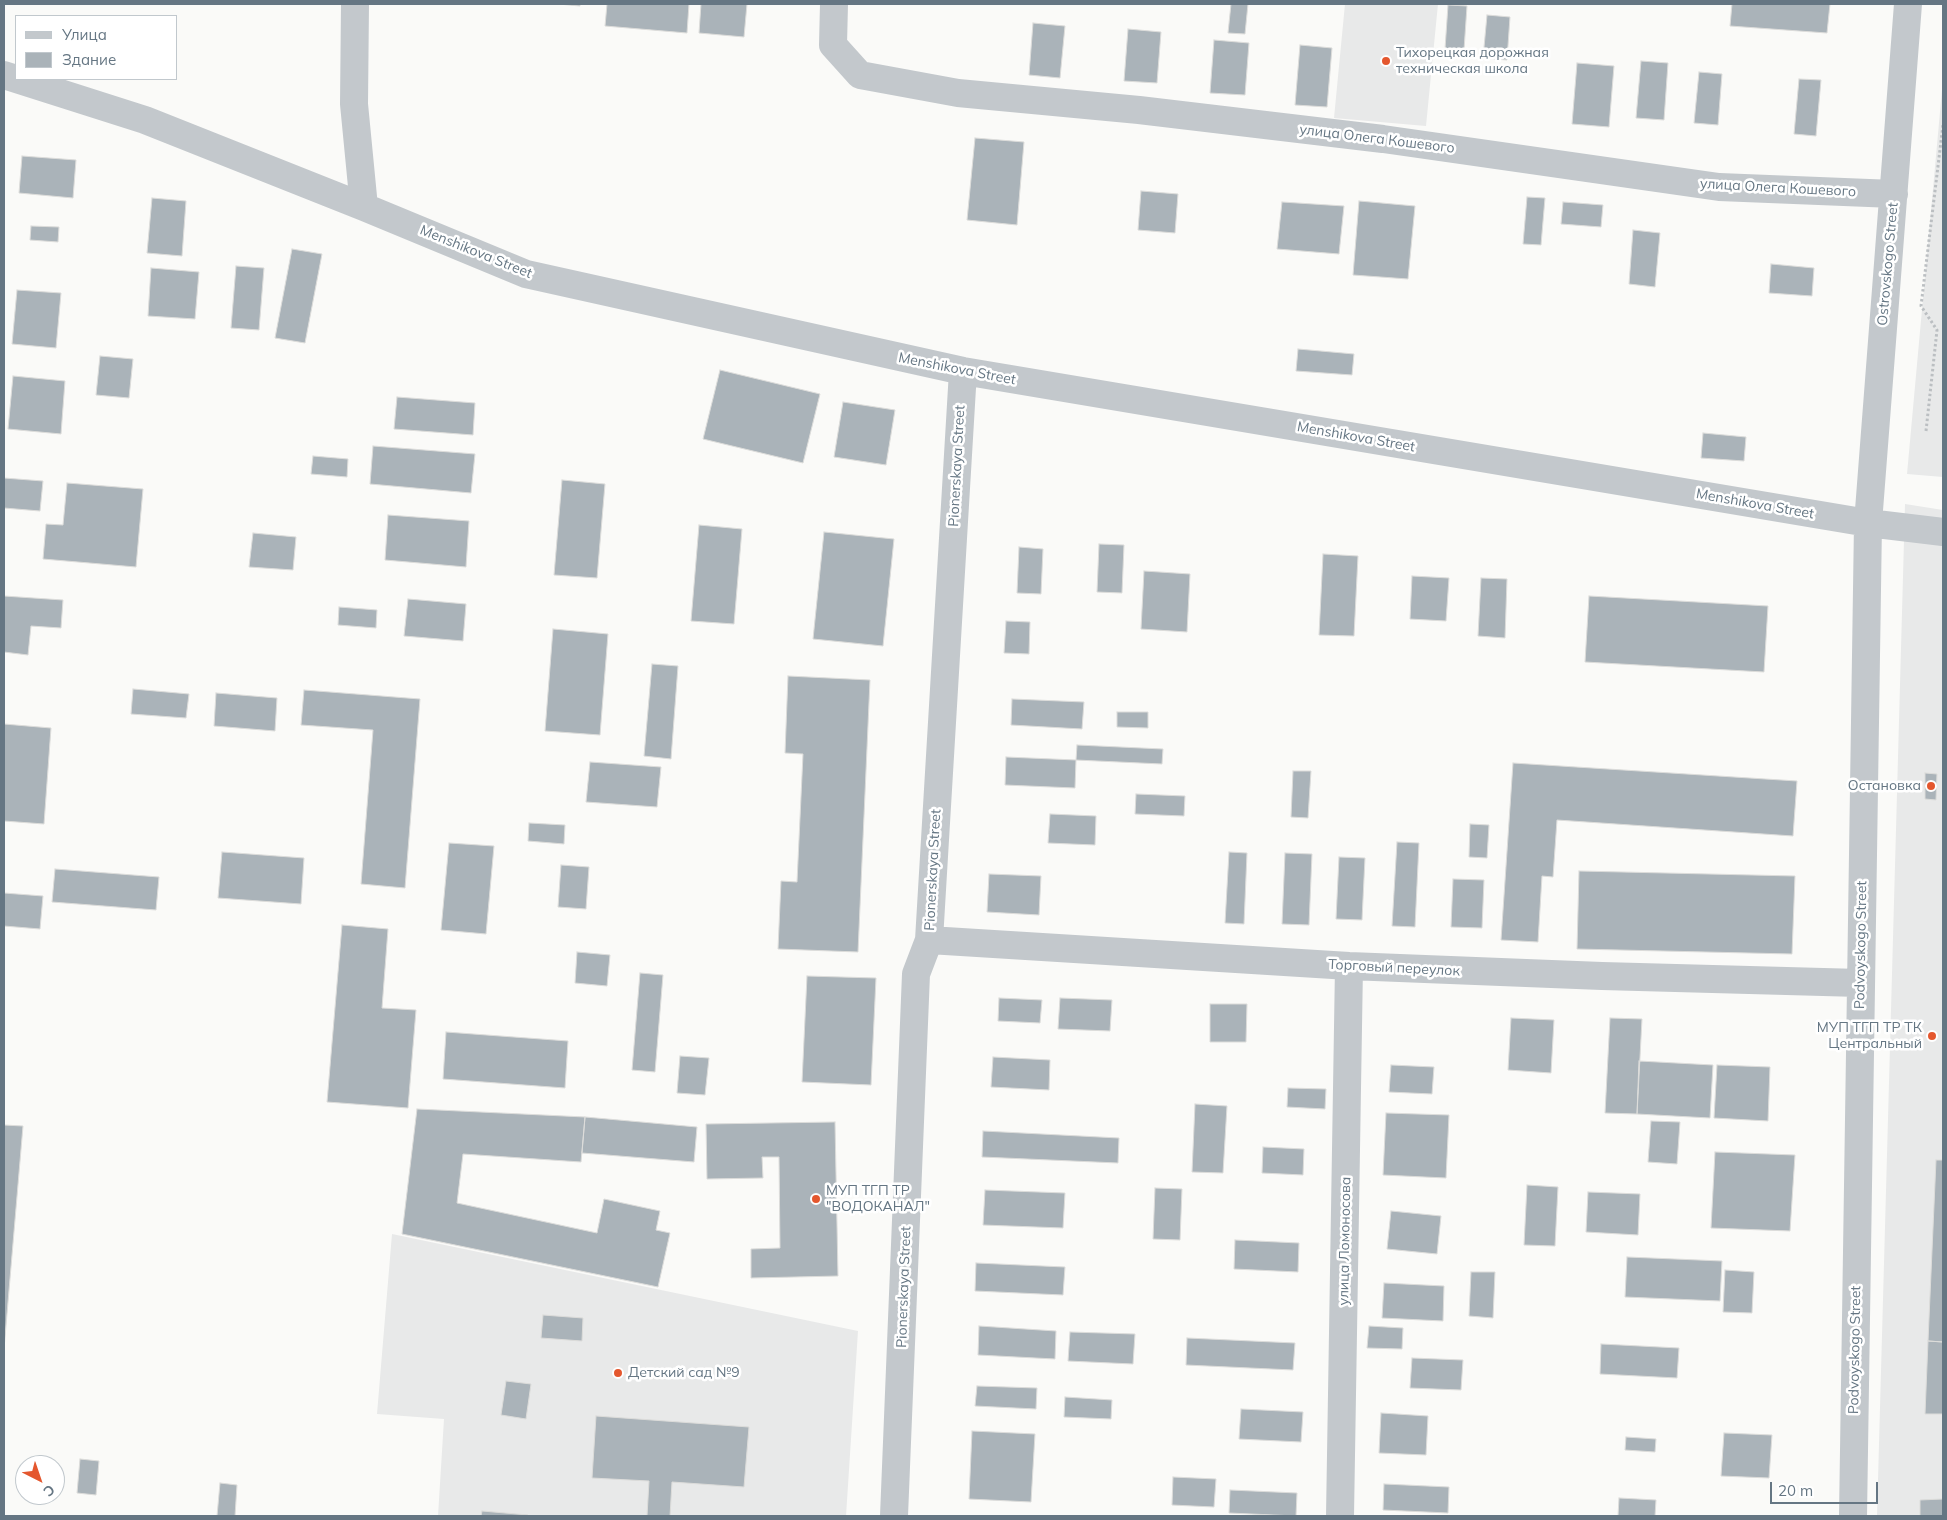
<!DOCTYPE html>
<meta charset="utf-8">
<style>
body{margin:0}
#map{position:relative;width:1947px;height:1520px;overflow:hidden;background:#fafaf8;font-family:Mulish,sans-serif}
canvas{display:block}
.frame{position:absolute;inset:0;border:5px solid #657683;pointer-events:none}
.legend{position:absolute;left:15px;top:15px;width:162px;height:65px;box-sizing:border-box;background:#fff;border:1px solid #c1c8cd;margin:0;padding:6px 9px;list-style:none;font-size:15px;color:#657683}
.legend li{display:flex;align-items:center;gap:10px;height:25px}
.legend b{width:25px;border:1px solid #c1c8cd}
.north{position:absolute;left:15px;top:1455px;width:50px;height:50px;box-sizing:border-box;background:#fff;border:1px solid #c1c8cd;border-radius:50%;rotate:139deg;font-size:14px;font-weight:700;line-height:20px;text-align:center;color:#657683}
.north::after{content:'';display:block;margin:auto;width:18px;height:22px;background:#e4572e;clip-path:polygon(50% 0,100% 100%,50% 72%,0 100%)}
.scale{position:absolute;left:1770px;top:1482px;width:108px;height:22px;box-sizing:border-box;border:2px solid #657683;border-top:0;padding-left:6px;font-size:15px;line-height:18px;white-space:nowrap;color:#657683;-webkit-text-stroke:4px #fff;paint-order:stroke}
</style>
<div id="map">
<canvas width="1947" height="1520"></canvas>
<div class="frame"></div>
<ul class="legend">
<li><b style="height:6px;background:#c3c8cc"></b>Улица</li>
<li><b style="height:14px;background:#aab3b9"></b>Здание</li>
</ul>
<div class="north">С</div>
<div class="scale">20 m</div>
</div>
<script>
const ctx = document.querySelector('canvas').getContext('2d');
ctx.lineJoin = 'round';
function paint(path, color) {
  ctx.fillStyle = color;
  ctx.fill(path, 'evenodd');
}
function poly(rows) {
  const path = new Path2D();
  for (const r of rows) {
    path.moveTo(r[0], r[1]);
    for (let i = 2; i < r.length; i += 2) path.lineTo(r[i], r[i + 1]);
  }
  return path;
}
function trace(path, color, width, dash) {
  ctx.strokeStyle = color;
  ctx.lineWidth = width;
  ctx.lineCap = dash ? 'butt' : 'round';
  ctx.setLineDash(dash || []);
  ctx.stroke(path);
}
function write(font, color, halo, rows, align = 'center') {
  ctx.font = font + ' Mulish,sans-serif';
  ctx.lineWidth = 5;
  ctx.setLineDash([]);
  ctx.textBaseline = 'middle';
  ctx.strokeStyle = halo;
  ctx.fillStyle = color;
  for (const [text, x, y, turn = 0] of rows) {
    ctx.save();
    ctx.translate(x, y);
    ctx.rotate((+turn || 0) * Math.PI / 180);
    ctx.textAlign = isNaN(turn) ? turn : align;
    if (halo) ctx.strokeText(text, 0, 0);
    ctx.fillText(text, 0, 0);
    ctx.restore();
  }
}
paint(poly([
 [1345,4,1438,4,1426,126,1334,118],
 [1943,79,1943,477,1907,474],
 [1905,504,1943,510,1943,1516,1877,1516],
 [392,1234,858,1331,846,1516,438,1516,444,1419,377,1414]
]), '#e8e9e9');
const building = poly([
 [558,4,580,4,580,6,558,4],
 [607,4,689,4,687,33,605,26,607,4],
 [701,4,747,4,744,37,699,33,701,4],
 [1231,4,1248,4,1245,34,1228,33,1231,4],
 [1732,4,1830,4,1827,33,1730,26,1732,4],
 [1448,5,1467,6,1464,50,1445,49,1448,5],
 [1487,15,1510,17,1507,60,1483,58,1487,15],
 [1033,23,1065,26,1060,78,1029,75,1033,23],
 [1128,29,1161,32,1157,83,1124,81,1128,29],
 [1214,40,1249,43,1245,95,1210,93,1214,40],
 [1300,45,1332,48,1327,107,1295,105,1300,45],
 [1641,61,1668,63,1664,120,1636,118,1641,61],
 [1577,63,1614,66,1609,127,1572,124,1577,63],
 [1699,72,1722,74,1718,125,1694,123,1699,72],
 [1799,79,1821,80,1816,136,1794,134,1799,79],
 [975,138,1024,142,1017,225,967,220,975,138],
 [22,156,76,160,73,198,19,193,22,156],
 [1141,191,1178,194,1175,233,1138,230,1141,191],
 [1527,197,1545,198,1541,245,1523,244,1527,197],
 [152,198,186,201,182,256,147,253,152,198],
 [1359,201,1415,206,1408,279,1353,275,1359,201],
 [1282,202,1344,206,1339,254,1277,249,1282,202],
 [1563,202,1603,205,1601,227,1561,224,1563,202],
 [31,226,59,227,58,242,30,240,31,226],
 [1633,230,1660,233,1655,287,1629,284,1633,230],
 [292,249,322,254,305,343,275,338,292,249],
 [1771,264,1814,268,1812,296,1769,293,1771,264],
 [236,266,264,268,259,330,231,328,236,266],
 [151,268,199,272,195,319,148,316,151,268],
 [17,290,61,293,56,348,12,344,17,290],
 [1298,349,1354,354,1352,375,1296,371,1298,349],
 [100,356,133,359,129,398,96,395,100,356],
 [720,370,820,394,803,463,703,439,720,370],
 [13,376,65,381,61,434,8,429,13,376],
 [397,397,475,403,473,435,394,429,397,397],
 [843,402,895,410,886,465,834,457,843,402],
 [1703,433,1746,437,1744,461,1701,458,1703,433],
 [373,446,475,454,471,493,370,484,373,446],
 [313,456,348,459,347,477,311,474,313,456],
 [4,478,43,481,40,511,4,508,4,478],
 [562,480,605,484,597,578,554,575,562,480],
 [67,483,143,489,136,567,43,559,46,524,63,525,67,483],
 [388,515,469,521,466,567,385,560,388,515],
 [699,525,742,529,734,624,691,621,699,525],
 [824,532,894,539,883,646,813,639,824,532],
 [253,533,296,537,293,570,249,567,253,533],
 [1099,544,1124,545,1122,593,1097,592,1099,544],
 [1019,547,1043,549,1041,594,1017,593,1019,547],
 [1323,554,1358,556,1354,636,1319,635,1323,554],
 [1144,571,1190,574,1187,632,1141,629,1144,571],
 [1412,576,1449,578,1446,621,1410,619,1412,576],
 [1481,578,1507,579,1505,638,1478,636,1481,578],
 [4,596,63,600,61,628,31,626,28,655,4,652,4,596],
 [1589,596,1768,606,1764,672,1585,662,1589,596],
 [408,599,466,604,463,641,404,636,408,599],
 [339,607,377,610,376,628,338,625,339,607],
 [1006,621,1030,622,1029,654,1004,653,1006,621],
 [553,629,608,634,600,735,545,731,553,629],
 [652,664,678,666,671,759,644,756,652,664],
 [788,676,870,680,858,952,778,949,781,881,797,882,803,754,785,753,788,676],
 [133,689,189,694,186,718,131,714,133,689],
 [304,690,420,699,405,888,361,884,373,730,301,725,304,690],
 [216,693,277,698,275,731,214,726,216,693],
 [1012,699,1084,702,1082,729,1011,725,1012,699],
 [1117,712,1148,712,1148,728,1117,727,1117,712],
 [4,724,51,728,44,824,4,821,4,724],
 [1077,745,1163,749,1162,764,1076,760,1077,745],
 [1006,757,1076,760,1075,788,1005,785,1006,757],
 [590,762,661,767,657,807,586,802,590,762],
 [1513,763,1797,781,1793,836,1557,820,1553,877,1542,876,1538,942,1501,940,1513,763],
 [1293,771,1311,771,1308,818,1291,817,1293,771],
 [1925,773,1937,774,1936,800,1925,799,1925,773],
 [1136,794,1185,796,1184,816,1135,814,1136,794],
 [1050,814,1096,816,1095,845,1048,843,1050,814],
 [529,823,565,825,564,844,528,841,529,823],
 [1470,824,1489,825,1487,858,1469,857,1470,824],
 [1397,842,1419,843,1415,927,1392,926,1397,842],
 [449,843,494,846,486,934,441,930,449,843],
 [222,852,304,858,301,904,218,898,222,852],
 [1229,852,1247,853,1244,924,1225,923,1229,852],
 [1285,853,1312,854,1309,925,1282,924,1285,853],
 [1339,857,1365,858,1362,920,1336,919,1339,857],
 [561,865,589,867,586,909,558,907,561,865],
 [55,869,159,877,156,910,52,902,55,869],
 [1579,871,1795,876,1792,954,1577,949,1579,871],
 [989,874,1041,876,1039,915,987,912,989,874],
 [1453,879,1484,880,1482,928,1451,927,1453,879],
 [4,893,43,896,40,929,4,926,4,893],
 [342,925,388,929,382,1008,416,1010,408,1108,327,1102,342,925],
 [577,952,610,955,607,986,575,983,577,952],
 [640,973,663,975,655,1072,632,1070,640,973],
 [807,976,876,978,871,1085,802,1082,807,976],
 [999,998,1042,1000,1040,1023,998,1021,999,998],
 [1060,998,1112,1000,1110,1031,1058,1029,1060,998],
 [1210,1004,1247,1004,1246,1042,1210,1042,1210,1004],
 [1511,1018,1554,1020,1551,1073,1508,1070,1511,1018],
 [1610,1018,1642,1019,1637,1114,1605,1113,1610,1018],
 [446,1032,568,1041,565,1088,443,1079,446,1032],
 [680,1056,709,1058,705,1095,677,1093,680,1056],
 [993,1057,1050,1060,1049,1090,991,1087,993,1057],
 [1639,1061,1713,1065,1710,1118,1637,1114,1639,1061],
 [1391,1065,1434,1067,1432,1094,1389,1092,1391,1065],
 [1717,1065,1770,1067,1768,1121,1714,1118,1717,1065],
 [1288,1088,1326,1089,1325,1109,1287,1107,1288,1088],
 [1195,1104,1227,1106,1223,1173,1192,1172,1195,1104],
 [417,1109,585,1117,581,1162,463,1154,457,1203,597,1233,604,1199,660,1211,656,1230,670,1233,658,1287,402,1234,417,1109],
 [1386,1113,1449,1115,1446,1178,1383,1175,1386,1113],
 [585,1117,697,1127,694,1162,582,1153,585,1117],
 [1651,1121,1680,1122,1677,1164,1648,1162,1651,1121],
 [835,1122,838,1276,751,1278,751,1249,780,1248,779,1157,762,1157,763,1178,707,1179,706,1124,835,1122],
 [4,1125,23,1126,4,1349,4,1125],
 [983,1131,1119,1138,1118,1163,982,1157,983,1131],
 [1263,1147,1304,1149,1303,1175,1262,1173,1263,1147],
 [1715,1152,1795,1155,1790,1231,1711,1228,1715,1152],
 [1936,1160,1943,1160,1943,1342,1928,1341,1936,1160],
 [1527,1185,1558,1187,1555,1246,1524,1245,1527,1185],
 [1155,1188,1182,1189,1180,1240,1153,1239,1155,1188],
 [985,1190,1065,1193,1063,1228,983,1225,985,1190],
 [1588,1192,1640,1194,1638,1235,1586,1232,1588,1192],
 [1391,1211,1441,1216,1437,1254,1387,1249,1391,1211],
 [1235,1240,1299,1243,1298,1272,1234,1269,1235,1240],
 [1627,1257,1722,1261,1720,1301,1625,1297,1627,1257],
 [976,1263,1065,1267,1063,1295,975,1291,976,1263],
 [1725,1270,1754,1272,1752,1313,1723,1312,1725,1270],
 [1471,1272,1495,1272,1493,1318,1469,1316,1471,1272],
 [1384,1283,1444,1286,1443,1321,1382,1318,1384,1283],
 [543,1315,583,1318,582,1341,541,1338,543,1315],
 [979,1326,1056,1331,1055,1359,978,1355,979,1326],
 [1369,1326,1403,1328,1402,1349,1367,1348,1369,1326],
 [1070,1332,1135,1334,1133,1364,1068,1361,1070,1332],
 [1187,1338,1295,1343,1293,1370,1186,1365,1187,1338],
 [1928,1341,1943,1342,1943,1414,1925,1414,1928,1341],
 [1601,1344,1679,1348,1677,1378,1600,1374,1601,1344],
 [1412,1358,1463,1360,1461,1390,1410,1388,1412,1358],
 [506,1381,531,1384,526,1419,501,1415,506,1381],
 [977,1386,1037,1388,1036,1409,975,1406,977,1386],
 [1065,1397,1112,1400,1111,1419,1064,1417,1065,1397],
 [1241,1409,1303,1412,1301,1442,1239,1439,1241,1409],
 [1381,1413,1428,1416,1426,1455,1379,1453,1381,1413],
 [596,1416,749,1427,744,1487,672,1482,670,1516,647,1516,649,1481,592,1478,596,1416],
 [972,1431,1035,1434,1031,1502,969,1499,972,1431],
 [1724,1433,1772,1435,1769,1478,1721,1476,1724,1433],
 [1626,1437,1656,1439,1655,1452,1625,1450,1626,1437],
 [80,1459,99,1461,96,1495,77,1493,80,1459],
 [1173,1477,1216,1479,1214,1507,1172,1505,1173,1477],
 [220,1483,237,1485,235,1516,217,1516,220,1483],
 [1384,1484,1449,1487,1448,1513,1383,1510,1384,1484],
 [1230,1490,1297,1493,1296,1516,1229,1513,1230,1490],
 [1619,1498,1656,1500,1655,1516,1618,1516,1619,1498],
 [1943,1499,1943,1516,1920,1516,1920,1500,1943,1499],
 [482,1511,528,1515,528,1516,481,1516,482,1511]
]);
paint(building, '#aab3b9');
trace(building, '#dcdcda', 1);
trace(poly([
 [1926,431,1937,330,1921,306,1943,125]
]), '#bbbfc2', 3, [2.5, 2.5]);
trace(poly([
 [355,4,354,104,364,207],
 [834,4,833,45,860,75,958,93,1139,110,1383,139,1719,187,1894,194],
 [4,75,145,120,364,207,526,274,963,371,1868,523,1943,532],
 [929,940,1349,966,1602,976,1860,983],
 [894,1516,916,974,929,940,963,371],
 [1340,1516,1349,966],
 [1853,1516,1868,523,1908,4]
]), '#c3c8cc', 28);
for (const [x, y, r, color] of [
 [1386,61,5,"#e4572e"],
 [1931,786,5,"#e4572e"],
 [1932,1036,5,"#e4572e"],
 [816,1199,5,"#e4572e"],
 [618,1373,5,"#e4572e"]
]) {
  const dot = new Path2D();
  dot.arc(x, y, r, 0, 2 * Math.PI);
  ctx.fillStyle = color;
  ctx.fill(dot);
  trace(dot, '#fff', 2);
}
write('14px', '#657683', '#fff', [
 ["Тихорецкая дорожная",1396,53],
 ["техническая школа",1396,69],
 ["Остановка",1921,786,"right"],
 ["МУП ТГП ТР ТК",1922,1028,"right"],
 ["Центральный",1922,1044,"right"],
 ["МУП ТГП ТР",826,1191],
 ["\"ВОДОКАНАЛ\"",826,1207],
 ["Детский сад №9",628,1373]
], 'left');
write('14px', '#657683', '#fff', [
 ["улица Олега Кошевого",1377,139,7],
 ["улица Олега Кошевого",1778,188,3],
 ["Menshikova Street",476,252,22],
 ["Ostrovskogo Street",1888,264,-85],
 ["Menshikova Street",957,369,11],
 ["Menshikova Street",1356,437,10],
 ["Pionerskaya Street",957,466,-87],
 ["Menshikova Street",1755,504,10],
 ["Pionerskaya Street",933,870,-87],
 ["Podvoyskogo Street",1861,945,-89],
 ["Торговый переулок",1394,968,3],
 ["улица Ломоносова",1345,1241,-89],
 ["Pionerskaya Street",904,1287,-88],
 ["Podvoyskogo Street",1855,1350,-89]
]);
</script>
